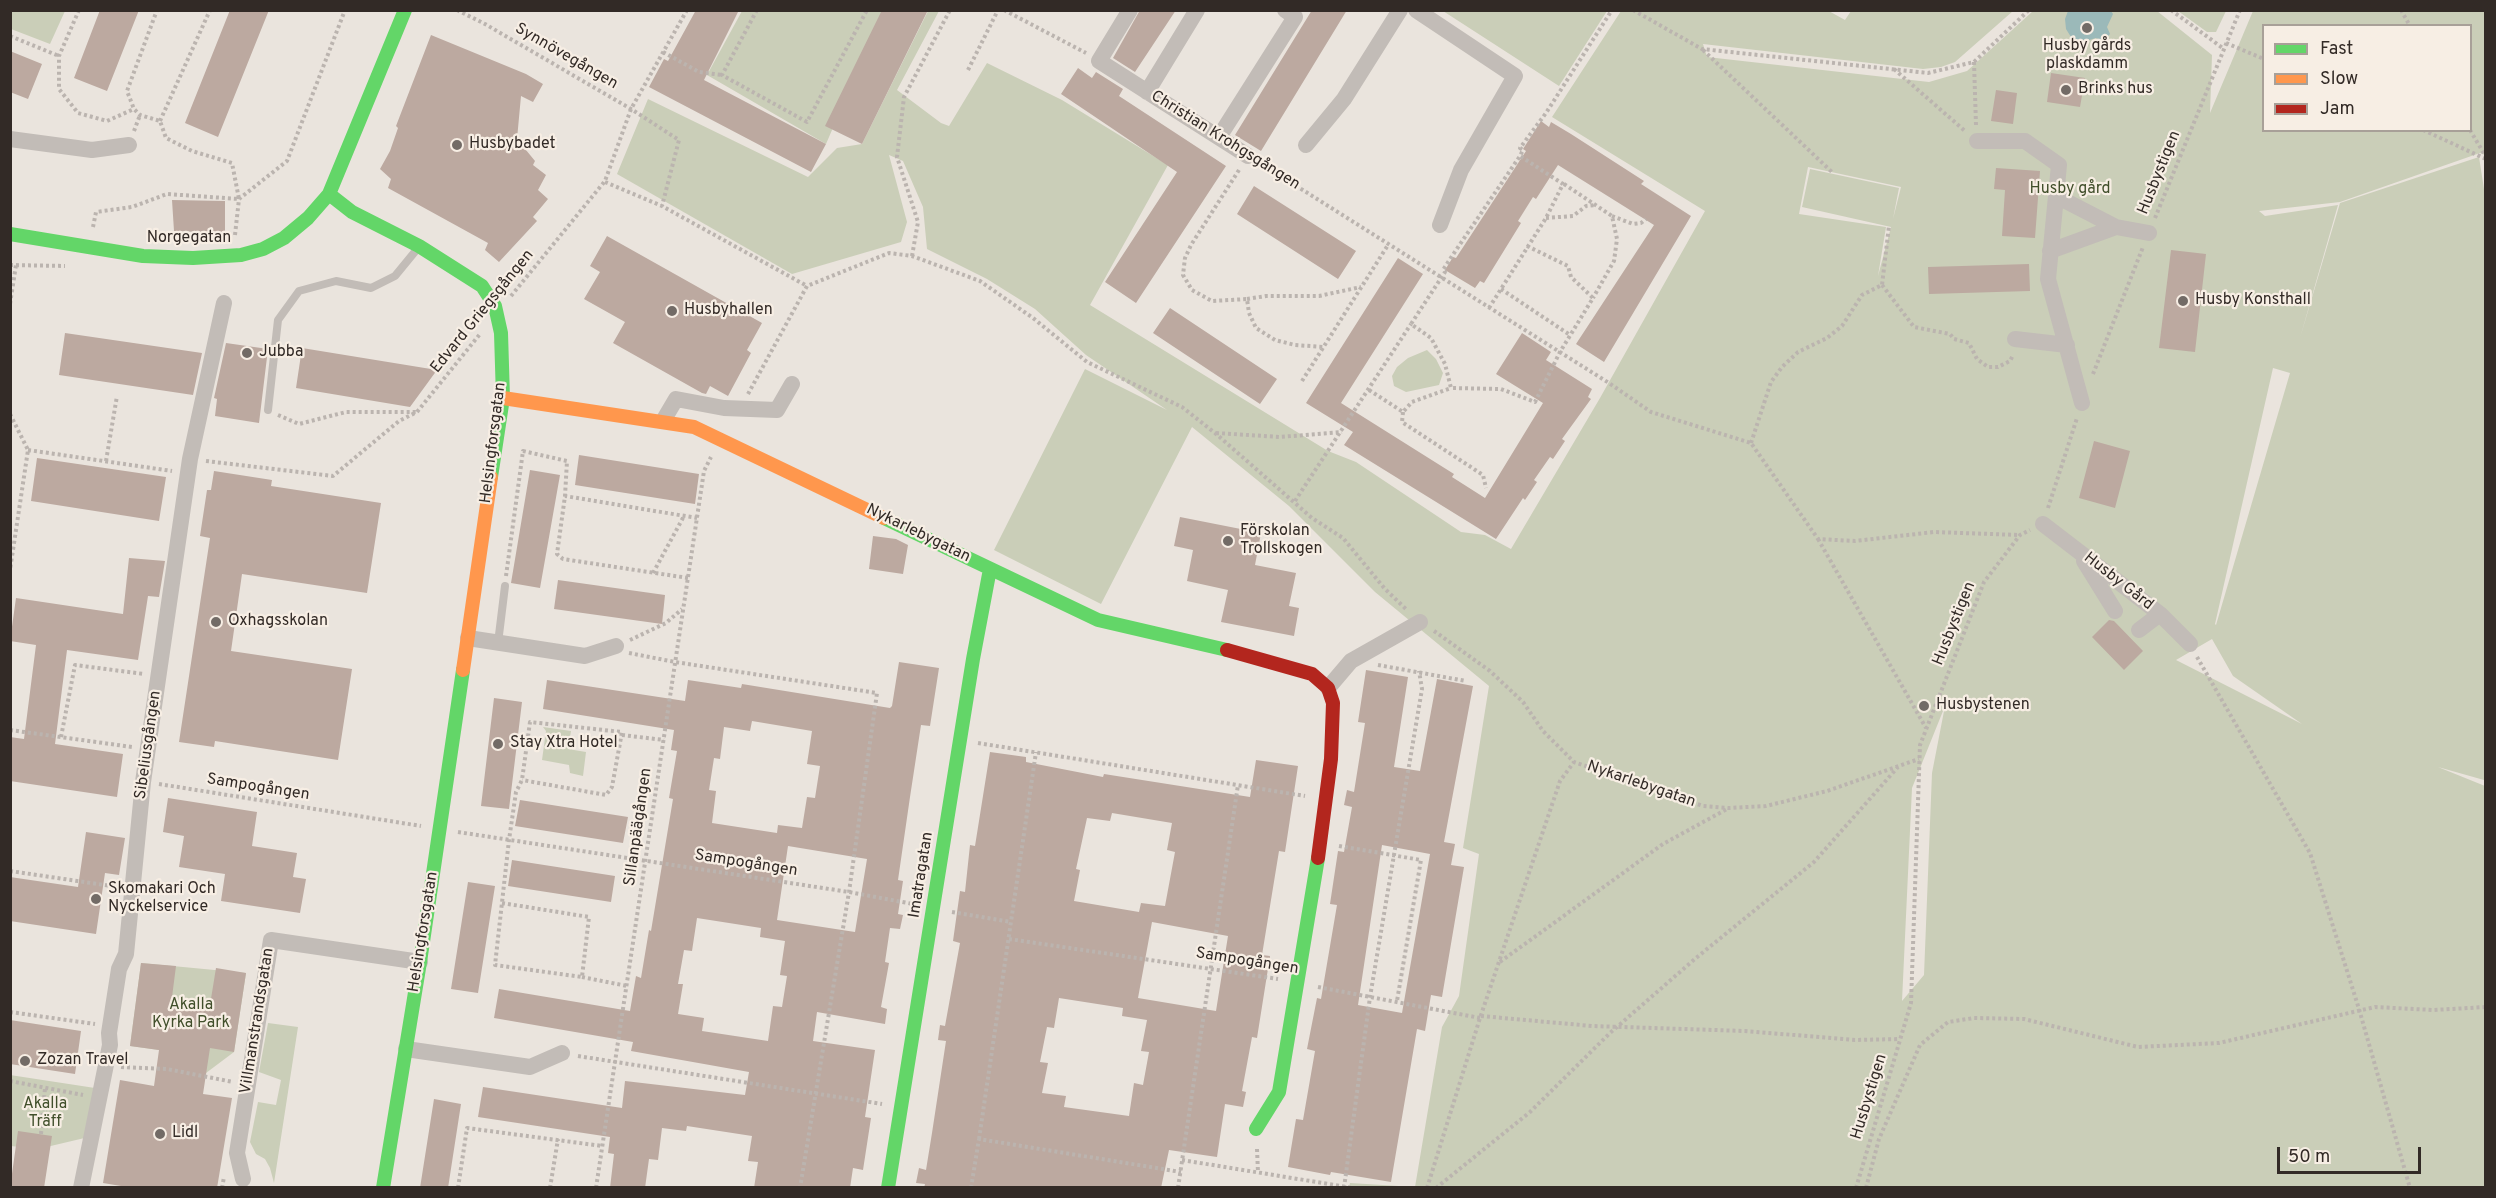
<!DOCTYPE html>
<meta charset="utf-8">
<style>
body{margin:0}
#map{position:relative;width:2496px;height:1198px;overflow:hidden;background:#eae4dd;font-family:Overpass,sans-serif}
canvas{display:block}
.frame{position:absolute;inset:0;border:12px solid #322a26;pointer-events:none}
.legend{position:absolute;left:2262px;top:24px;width:210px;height:108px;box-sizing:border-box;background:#f7eee4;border:2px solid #a8a098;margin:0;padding:8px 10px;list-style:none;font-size:18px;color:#322a26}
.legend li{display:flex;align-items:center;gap:12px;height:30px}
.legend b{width:30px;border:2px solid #a8a098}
.scale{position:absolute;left:2277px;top:1147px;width:144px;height:27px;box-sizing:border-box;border:3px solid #322a26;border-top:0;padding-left:8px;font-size:18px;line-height:21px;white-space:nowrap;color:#322a26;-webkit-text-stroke:4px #f7eee4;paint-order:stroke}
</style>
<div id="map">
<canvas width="2496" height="1198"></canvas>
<div class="frame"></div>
<ul class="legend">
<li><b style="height:8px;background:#63d668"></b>Fast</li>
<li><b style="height:8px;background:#ff974d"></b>Slow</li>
<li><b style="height:8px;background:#b3261e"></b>Jam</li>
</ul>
<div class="scale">50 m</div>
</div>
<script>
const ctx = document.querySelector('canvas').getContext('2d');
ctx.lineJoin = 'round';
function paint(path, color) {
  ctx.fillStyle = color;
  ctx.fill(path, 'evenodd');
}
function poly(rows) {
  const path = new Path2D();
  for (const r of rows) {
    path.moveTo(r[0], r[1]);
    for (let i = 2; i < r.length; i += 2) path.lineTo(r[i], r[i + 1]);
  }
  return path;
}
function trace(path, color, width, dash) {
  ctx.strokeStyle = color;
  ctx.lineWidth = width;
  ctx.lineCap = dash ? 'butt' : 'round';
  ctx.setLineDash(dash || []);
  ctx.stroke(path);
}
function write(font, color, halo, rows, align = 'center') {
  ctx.font = font + ' Overpass,sans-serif';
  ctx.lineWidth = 4.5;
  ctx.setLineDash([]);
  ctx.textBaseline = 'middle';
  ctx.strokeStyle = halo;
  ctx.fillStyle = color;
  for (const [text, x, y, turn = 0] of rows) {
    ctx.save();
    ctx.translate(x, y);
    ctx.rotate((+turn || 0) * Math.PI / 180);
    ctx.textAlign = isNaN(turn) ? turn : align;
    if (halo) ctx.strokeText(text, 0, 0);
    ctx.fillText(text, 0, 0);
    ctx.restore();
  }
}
paint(poly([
 [1827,10,1845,20,1851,11,2013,11,1955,62,1941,67,1923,69,1703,44,1707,57,1929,82,1967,71,2033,11,2157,11,2212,55,2210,113,2253,11,2485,11,2485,155,2480,153,2340,202,2259,211,2265,216,2338,205,2300,338,2340,203,2479,157,2486,202,2485,776,2484,780,2438,767,2485,786,2485,1187,1349,1187,1350,1183,1415,1187,1442,1027,1459,996,1479,854,1463,848,1489,686,1375,592,1289,506,1192,427,1101,604,994,550,1085,369,1167,410,1086,355,1035,309,987,279,927,249,923,207,903,161,889,155,907,222,901,242,792,274,617,174,648,99,808,177,837,148,862,144,928,11,939,11,897,90,941,123,949,126,987,63,1062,100,1168,165,1090,305,1328,451,1356,462,1461,532,1485,535,1511,549,1600,398,1705,211,1552,117,1621,11],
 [2264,26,2470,26,2470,130,2264,130],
 [1808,167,1901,187,1893,219,1899,188,1810,169,1802,207,1891,227,1878,276,1886,227,1799,214],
 [2273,368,2290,373,2216,625,2215,624],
 [2212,639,2233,676,2302,724,2176,660],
 [1945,706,1932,773,1924,975,1902,1001,1912,788],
 [10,11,11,10,65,11,50,44,11,29],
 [742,11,883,11,826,144,707,75],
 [1443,11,1607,11,1559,86],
 [2178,11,2226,11,2216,32,2207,32],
 [1427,350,1436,359,1443,373,1439,385,1406,392,1394,386,1392,376,1397,367,1408,358],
 [543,727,571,731,568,749,586,752,583,776,570,773,569,765,542,760,546,731],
 [141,963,246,973,234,1052,206,1073,159,1065,159,1050,130,1046],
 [268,1023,298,1027,274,1183,270,1168,265,1159,256,1154,250,1142,258,1102,276,1105,281,1080,259,1072],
 [10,1075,108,1090,93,1136,38,1149,11,1146]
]), '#caceb8');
paint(poly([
 [2068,11,2111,11,2113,14,2107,27,2110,34,2104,41,2096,38,2089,40,2084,45,2077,42,2071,37,2066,29,2065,19]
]), '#9bb9b9');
paint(poly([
 [100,10,139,10,107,91,74,78],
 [230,10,269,10,218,137,185,123],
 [696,10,739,10,704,80,826,144,811,172,649,87,664,59,668,61],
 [882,10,928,10,862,144,825,126],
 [1140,10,1176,10,1135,72,1113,58],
 [1312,10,1347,10,1261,151,1235,135],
 [431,35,526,74,543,84,533,102,521,96,517,139,535,161,533,165,546,175,538,190,548,199,533,217,537,221,499,262,485,250,488,243,388,188,391,179,380,169,390,151,398,128,396,126],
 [10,51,42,64,28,99,10,92],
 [1078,68,1092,78,1096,72,1123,89,1119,96,1226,166,1136,303,1105,282,1177,172,1061,94],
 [2051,73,2085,78,2080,107,2047,102],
 [1996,90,2017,93,2013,124,1991,121],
 [1541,121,1549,127,1551,122,1571,134,1644,181,1641,184,1691,216,1604,362,1576,344,1654,225,1558,165,1536,199,1533,197,1518,221,1521,223,1484,283,1480,281,1475,288,1445,270,1453,257,1456,258,1526,151,1523,149],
 [1996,168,2040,171,2035,238,2002,236,2005,190,1994,189],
 [1254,186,1356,251,1338,279,1237,214],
 [172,200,225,201,225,233,174,231],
 [607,236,762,323,747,350,751,353,728,396,710,386,706,394,702,393,613,343,625,322,584,299,600,272,590,266],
 [2171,250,2206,254,2195,352,2159,348],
 [1398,258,1423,274,1341,403,1454,474,1452,477,1485,498,1543,403,1496,374,1522,333,1551,352,1546,360,1592,389,1588,397,1591,399,1562,439,1565,441,1553,459,1550,457,1534,480,1537,482,1525,500,1523,498,1496,539,1344,445,1353,432,1306,403],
 [2029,264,2030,291,1929,294,1928,267],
 [1170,308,1277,379,1260,404,1153,333],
 [65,333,202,353,193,395,59,375],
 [226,343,268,349,259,423,215,416,217,399,214,398],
 [302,348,437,370,410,407,296,388],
 [2094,441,2130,451,2115,508,2079,498],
 [579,455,699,474,695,504,575,485],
 [37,458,166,477,159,521,31,501],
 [530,470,560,475,540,588,511,583],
 [214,471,272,480,271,486,381,503,367,593,242,574,231,651,352,669,338,760,215,741,214,747,179,742,210,538,200,536,207,490,211,490],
 [1180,517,1261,533,1255,565,1296,573,1289,606,1299,608,1294,636,1221,622,1228,590,1187,581,1193,550,1174,546],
 [873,536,896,539,908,545,903,574,869,569],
 [129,558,165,561,159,597,148,596,138,660,67,650,55,744,123,754,117,797,10,781,10,737,24,739,36,645,10,641,16,598,123,614],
 [558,580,665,595,662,624,554,609],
 [2109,620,2114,621,2143,651,2124,670,2092,637],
 [899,662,939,668,930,726,921,725,910,797,898,880,903,881,898,914,903,915,900,929,890,928,885,962,889,963,881,1007,887,1009,885,1024,817,1012,813,1041,875,1050,865,1117,871,1118,863,1170,853,1168,850,1188,754,1188,758,1162,748,1161,752,1136,687,1126,686,1131,662,1128,658,1160,649,1159,645,1188,610,1188,614,1154,608,1153,610,1137,478,1117,483,1087,622,1108,625,1081,745,1095,749,1072,631,1051,633,1042,494,1018,499,989,630,1011,636,976,641,978,649,930,651,931,673,799,669,798,677,751,671,750,674,730,543,709,547,680,685,701,688,680,741,688,742,684,890,708,892,706],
 [752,721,812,731,807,764,820,766,815,798,807,797,802,828,778,825,777,833,712,823,716,791,709,790,714,758,720,759,724,727,750,731],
 [788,846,867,859,855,932,777,920],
 [697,918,761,928,760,937,785,941,780,975,787,976,782,1007,773,1006,768,1041,702,1031,704,1018,678,1014,683,984,678,984,684,950,692,951],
 [1366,670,1408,677,1394,767,1420,771,1437,679,1473,686,1444,842,1455,844,1451,865,1464,867,1442,997,1431,995,1425,1031,1417,1029,1391,1182,1331,1172,1330,1175,1288,1167,1296,1119,1303,1120,1315,1051,1307,1049,1317,998,1321,999,1337,905,1330,904,1338,851,1344,852,1352,807,1344,805,1347,790,1354,792,1365,723,1358,722],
 [1382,845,1430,854,1402,1013,1358,1005],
 [494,698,522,702,509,809,481,806],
 [990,752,1026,757,1026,762,1103,777,1104,774,1250,797,1256,760,1298,766,1285,852,1279,851,1262,955,1270,956,1257,1038,1252,1037,1242,1091,1246,1092,1243,1107,1225,1104,1217,1157,1169,1150,1161,1188,924,1188,925,1184,916,1183,919,1168,926,1170,932,1133,946,1041,938,1040,940,1025,945,1026,960,943,953,941,960,891,965,892,970,845,975,846],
 [1112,813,1172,823,1167,850,1175,852,1165,906,1141,903,1139,912,1074,901,1080,870,1076,869,1087,818,1110,821],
 [1152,922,1228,936,1216,1011,1138,998],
 [1059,998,1123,1008,1122,1016,1147,1020,1141,1051,1149,1052,1143,1085,1134,1083,1129,1116,1064,1107,1066,1096,1042,1093,1048,1063,1040,1062,1047,1027,1054,1028],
 [168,798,257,812,252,846,297,853,293,877,306,879,300,913,221,901,225,874,179,867,184,836,163,832],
 [520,800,628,817,623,843,515,826],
 [86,832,125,838,119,875,105,873,96,934,10,921,10,877,78,887],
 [512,860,615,876,611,902,508,886],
 [468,882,495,886,478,993,451,989],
 [141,963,176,966,171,1005,209,1011,216,968,246,973,234,1052,210,1048,203,1094,232,1098,217,1188,133,1188,103,1183,120,1080,154,1086,159,1050,130,1046],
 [10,1020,81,1031,75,1074,10,1064],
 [434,1099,461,1104,448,1188,420,1188],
 [18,1131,52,1136,44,1188,10,1188]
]), '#bca9a0');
trace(poly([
 [79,10,59,56,59,89,78,113,107,121,134,109],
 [457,10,485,24,631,109,679,140,662,206],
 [757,10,722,75,807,122,867,10],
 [1004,10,1086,53],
 [1633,10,1702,49,1928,73,1974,62,2029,10],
 [2171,10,2224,49],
 [2401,10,2410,26],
 [10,36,59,56],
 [2226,43,2264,59],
 [1703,50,1833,173],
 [663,52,699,72,722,75],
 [1974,62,1976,125],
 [1894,69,1965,131],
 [968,70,998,10],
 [160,121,210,10],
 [2423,130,2486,159],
 [2470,130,2486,157],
 [134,131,140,115],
 [1260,163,1609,383,1651,412,1751,443,1818,539,1855,541,1934,532,2019,535],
 [1239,170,1191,245,1185,258,1183,275,1192,290,1212,301,1247,299,1249,313,1256,328,1275,340,1295,345,1324,347],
 [605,182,662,206,807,286],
 [1564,184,1612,216,1617,239,1614,261,1593,298],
 [1612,216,1633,224,1641,223,1646,219],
 [1546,218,1573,216,1586,206,1595,205],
 [2155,218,2240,10],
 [93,227,96,212,132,207,167,194,239,199,232,163,192,151,166,138,160,121,140,115,134,109,127,91,157,10],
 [235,235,239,199,287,161,345,10],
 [1527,246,1568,266,1571,277,1593,298,1560,352,1535,402,1501,389,1451,388,1445,364,1431,338,1411,324,1445,272,1443,270,1452,256,1520,156,1523,150,1520,148,1546,113,1612,10],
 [912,256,918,222,897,157,904,97,950,10],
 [10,265,65,266],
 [1882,285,1914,327,1950,334,1954,339,1969,343,1977,359,1988,367,1998,367,2010,361,2013,355],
 [1501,289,1570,335],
 [511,296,605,181,631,109,687,10],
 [1247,299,1266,296,1319,296,1361,287],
 [10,304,16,265],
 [1489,308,1546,218,1563,184,1520,156],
 [2093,374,2143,247],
 [1302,381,1388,245],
 [1369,390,1403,412,1412,402,1451,388],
 [748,394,807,286,889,253,912,256,980,281,1033,318,1087,362,1182,407,1215,433,1312,518,1343,538,1385,589,1407,610],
 [1403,412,1402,422,1483,475,1486,488],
 [10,414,28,450,10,570],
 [278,415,299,424,346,412,417,412],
 [1216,433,1280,437,1342,432],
 [1751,443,1771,382,1782,367,1798,352,1827,338,1842,326,1862,295,1882,285,1889,226],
 [28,450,172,471],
 [106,461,117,396],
 [206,461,333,476,399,421,417,412,480,334],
 [1295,501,1411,324],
 [2048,508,2077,418],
 [1818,539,1926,728],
 [653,573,684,516],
 [506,576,523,451,567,461,565,496],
 [688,578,563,559,557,554,565,496,697,518],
 [1434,631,1490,671,1523,702,1543,731,1574,762,1703,806,1729,808,1766,806,1827,791,1919,759],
 [630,640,666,623,682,609],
 [629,653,675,662,877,693,849,892,800,1188],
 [2197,657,2310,853,2359,1009,2410,1188],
 [1378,665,1466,681],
 [10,730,132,747],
 [622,735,664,740],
 [61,737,75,665,144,674],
 [978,743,1305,796],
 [159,784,421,826],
 [458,832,849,892,913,904],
 [1339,846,1421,860,1397,1001],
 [10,871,118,887],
 [502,903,589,917,582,977,495,965,509,840,516,792,522,780,530,722,622,732,612,787,606,795,522,780],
 [952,912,1011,922],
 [1009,939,1278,979],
 [1500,962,1663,844,1727,809],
 [582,977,627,986],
 [1318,987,1480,1018],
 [10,1012,95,1024],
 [1481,1016,1592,1026,1745,1031,1855,1040,1900,1039],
 [578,1056,882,1104],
 [121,1067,167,1069,233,1082],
 [10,1081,83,1095],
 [41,1134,45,1088],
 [979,1139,1036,752],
 [1257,1149,1258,1173],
 [1182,1160,1353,1188],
 [222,1188,224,1177],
 [458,1188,467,1128,602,1146],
 [550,1188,558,1139],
 [596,1188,704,471,711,457],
 [971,1188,979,1139,1181,1172],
 [1178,1188,1238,785],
 [1344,1188,1370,997,1422,689,1419,671],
 [1427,1188,1480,1018,1560,781,1574,762],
 [1436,1188,1530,1112,1610,1033,1696,958,1814,862,1898,767],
 [1856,1188,1911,1003,1920,745,1984,582,2020,535,2030,530],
 [1866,1188,1879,1139,1920,1045,1948,1022,1974,1018,2024,1019,2138,1047,2219,1043,2375,1007,2433,1010,2486,1007]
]), '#bbb4af', 4, [3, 3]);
trace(poly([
 [268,410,278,320,299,291,336,281,371,288,395,276,418,248],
 [498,643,505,586]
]), '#c2bcb7', 8);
trace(poly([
 [1130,10,1099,61,1248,156],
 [1416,10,1515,76,1461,170,1440,225],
 [1147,92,1197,10],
 [1219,137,1295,17,1285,10],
 [10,139,92,150,129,145],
 [1977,141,2025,141,2059,165,2048,279,2082,403],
 [1306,145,1344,99,1400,10],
 [2056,196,2116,227,2149,233],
 [2050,251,2116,227],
 [2015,339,2067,345],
 [663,421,676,399,724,408,777,410,792,384],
 [2043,524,2160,614,2190,644],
 [2084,561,2115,611],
 [2139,630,2160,614],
 [468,638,585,656,616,646],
 [1328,688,1351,661,1420,622],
 [406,1049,530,1067,562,1053],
 [243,1179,237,1153,271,940,420,962],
 [81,1188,110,1045,109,1033,119,969,126,954,143,782,190,459,224,303]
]), '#c2bcb7', 16);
trace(poly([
 [329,194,352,212,419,246,482,286,495,306,501,333,503,398,491,477],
 [10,234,143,256,193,258,241,255,263,249,284,238,308,218,329,194,405,10],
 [884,518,1098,620,1227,650],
 [1256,1129,1279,1092,1318,858],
 [383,1188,420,962,463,670],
 [888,1188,973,659,990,569]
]), '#63d668', 14);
trace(poly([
 [503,398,694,427,884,518],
 [463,670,491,477]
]), '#ff974d', 14);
trace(poly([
 [1227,650,1312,674,1328,688,1333,703,1331,759,1318,858]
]), '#b3261e', 14);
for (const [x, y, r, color] of [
 [2087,28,6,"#726b66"],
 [2066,90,6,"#726b66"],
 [457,145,6,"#726b66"],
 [2183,301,6,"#726b66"],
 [672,311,6,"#726b66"],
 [247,353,6,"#726b66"],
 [1228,541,6,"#726b66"],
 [216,622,6,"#726b66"],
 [1924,706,6,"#726b66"],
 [498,744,6,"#726b66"],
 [96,899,6,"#726b66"],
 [25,1061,6,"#726b66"],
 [160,1134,6,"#726b66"]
]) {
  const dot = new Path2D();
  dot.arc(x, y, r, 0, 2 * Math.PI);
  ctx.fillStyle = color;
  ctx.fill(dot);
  trace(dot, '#f7eee4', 2);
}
write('16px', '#322a26', '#f7eee4', [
 ["Husby gårds",2087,47,"center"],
 ["plaskdamm",2087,65,"center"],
 ["Brinks hus",2078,90],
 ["Husbybadet",469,145],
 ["Husby Konsthall",2195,301],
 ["Husbyhallen",684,311],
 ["Jubba",259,353],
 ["Förskolan",1240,532],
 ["Trollskogen",1240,550],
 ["Oxhagsskolan",228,622],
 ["Husbystenen",1936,706],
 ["Stay Xtra Hotel",510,744],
 ["Skomakari Och",108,890],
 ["Nyckelservice",108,908],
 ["Zozan Travel",37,1061],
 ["Lidl",172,1134]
], 'left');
write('16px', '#322a26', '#f7eee4', [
 ["Synnövegången",566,57,30],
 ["Christian Krohgsgången",1225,141,32],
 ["Husbystigen",2160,173,-68],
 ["Norgegatan",189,239],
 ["Edvard Griegsgången",483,312,-51],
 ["Helsingforsgatan",494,443,-83],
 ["Nykarlebygatan",918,534,26],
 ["Husby Gård",2118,582,38],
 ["Husbystigen",1955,624,-68],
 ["Sibeliusgången",149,745,-82],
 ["Nykarlebygatan",1641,785,19],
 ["Sampogången",258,788,9],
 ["Sillanpäägången",639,827,-82],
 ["Sampogången",746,864,9],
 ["Imatragatan",922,875,-81],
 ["Helsingforsgatan",424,932,-81],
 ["Sampogången",1247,962,9],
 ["Villmanstrandsgatan",258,1021,-81],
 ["Husbystigen",1870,1097,-73]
]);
write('16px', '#414f2b', '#f7eee4', [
 ["Husby gård",2070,190],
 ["Akalla",191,1006],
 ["Kyrka Park",191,1024],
 ["Akalla",45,1105],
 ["Träff",45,1123]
]);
</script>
